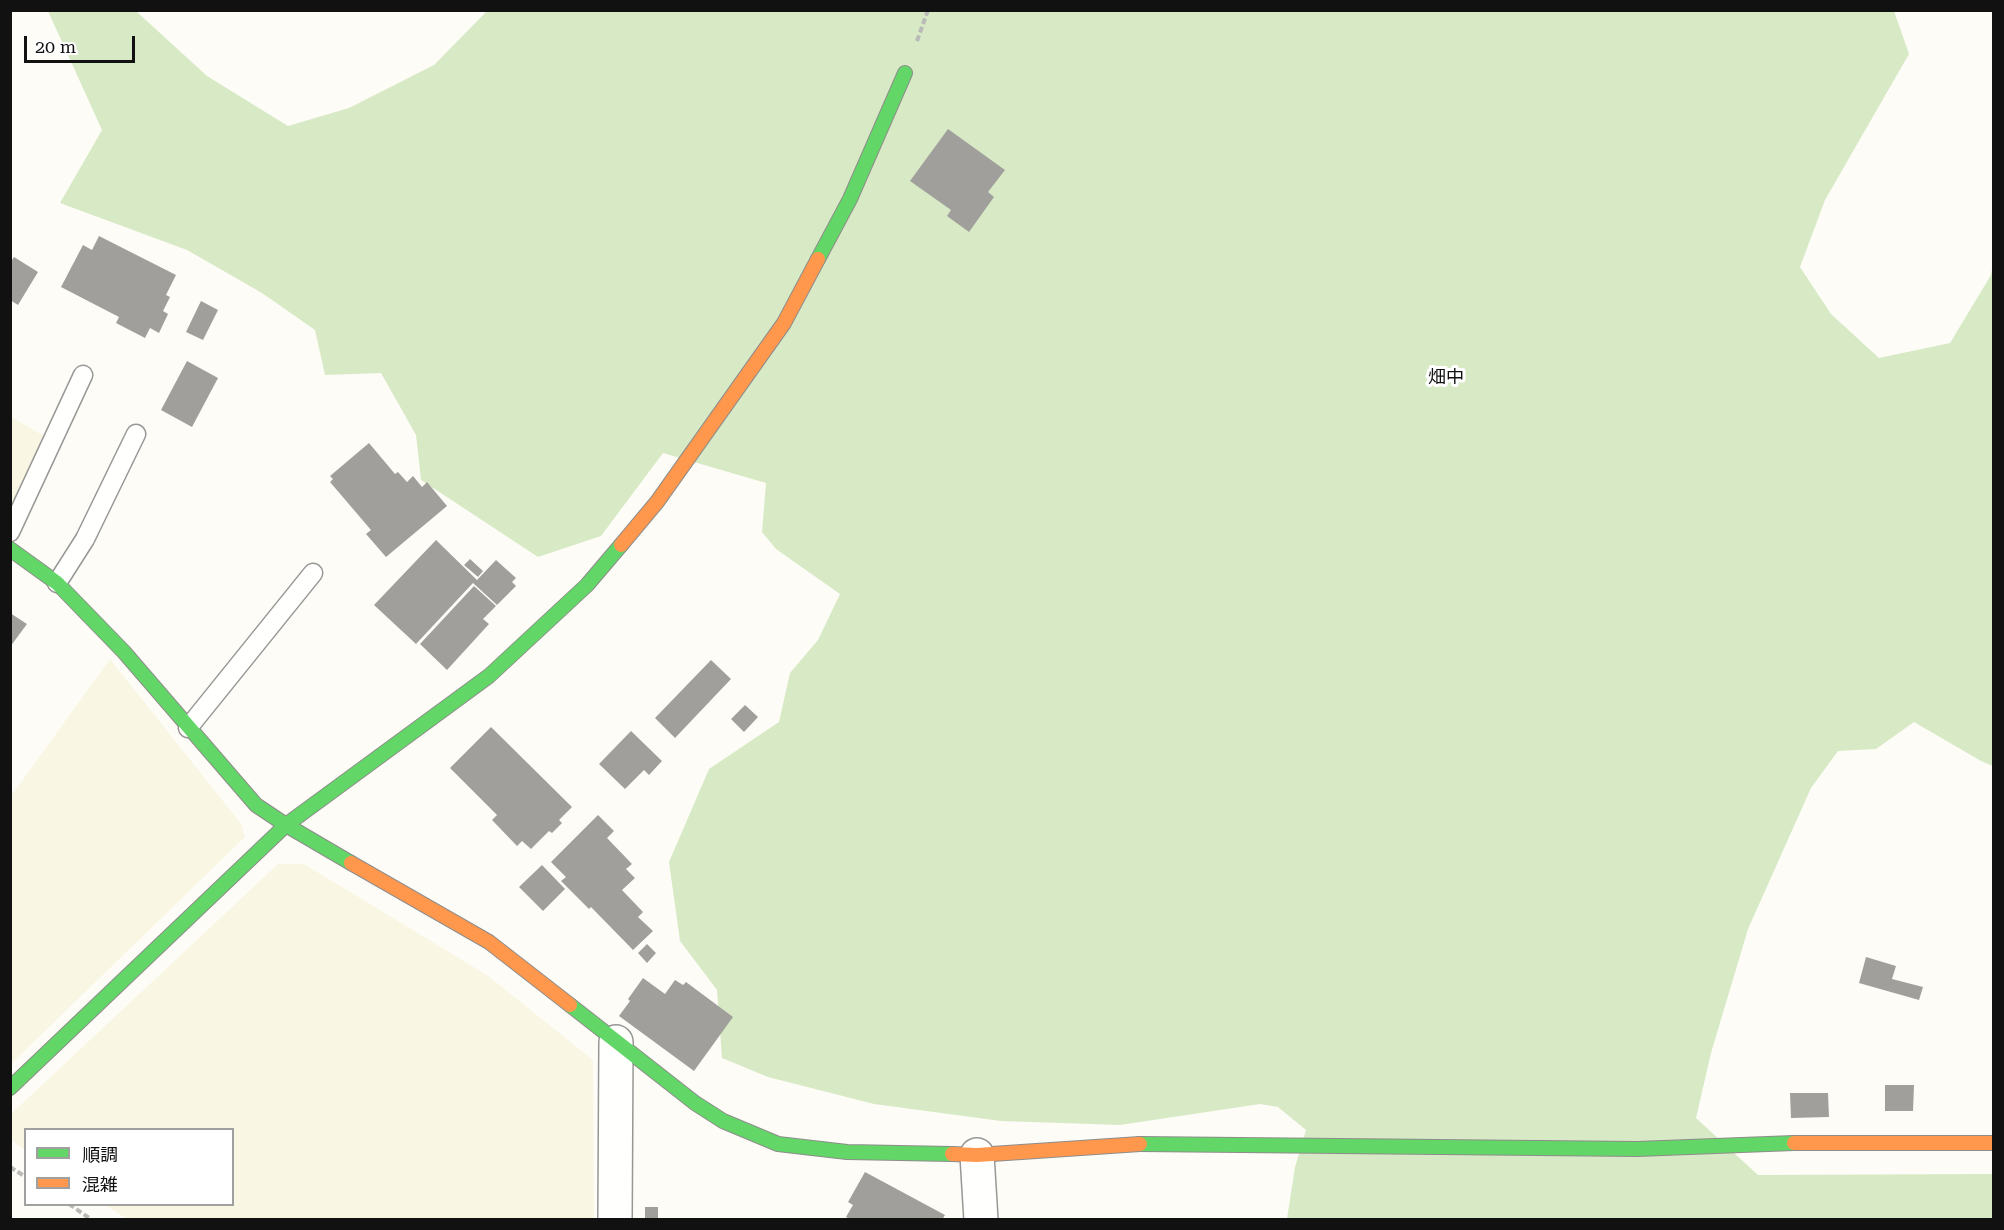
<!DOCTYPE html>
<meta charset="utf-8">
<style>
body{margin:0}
#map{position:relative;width:2004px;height:1230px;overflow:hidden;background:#fdfcf7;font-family:"Roboto Serif","Noto Sans JP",serif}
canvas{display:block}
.frame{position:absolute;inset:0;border:12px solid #111;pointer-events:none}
.legend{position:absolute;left:24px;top:1128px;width:210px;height:78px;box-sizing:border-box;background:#fff;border:2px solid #a0a0a0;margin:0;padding:8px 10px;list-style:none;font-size:18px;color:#111}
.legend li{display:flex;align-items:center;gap:12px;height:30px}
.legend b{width:30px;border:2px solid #a0a0a0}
.scale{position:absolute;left:24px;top:36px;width:111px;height:27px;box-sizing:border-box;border:3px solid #111;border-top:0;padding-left:8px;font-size:18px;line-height:21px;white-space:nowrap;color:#111;-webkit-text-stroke:4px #fff;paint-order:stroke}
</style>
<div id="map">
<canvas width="2004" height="1230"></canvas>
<div class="frame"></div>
<ul class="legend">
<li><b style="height:8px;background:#63d668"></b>順調</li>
<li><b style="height:8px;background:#ff974d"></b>混雑</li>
</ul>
<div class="scale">20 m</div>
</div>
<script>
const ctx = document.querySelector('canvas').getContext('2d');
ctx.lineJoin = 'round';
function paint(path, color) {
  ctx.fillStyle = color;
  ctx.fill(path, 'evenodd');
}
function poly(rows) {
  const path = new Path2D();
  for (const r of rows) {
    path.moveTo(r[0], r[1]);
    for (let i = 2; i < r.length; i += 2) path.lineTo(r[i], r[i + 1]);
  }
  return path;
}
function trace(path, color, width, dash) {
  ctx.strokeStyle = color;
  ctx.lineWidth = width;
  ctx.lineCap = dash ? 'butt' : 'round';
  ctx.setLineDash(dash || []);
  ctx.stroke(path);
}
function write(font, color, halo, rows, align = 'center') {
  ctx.font = font + ' "Roboto Serif","Noto Sans JP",serif';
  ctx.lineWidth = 6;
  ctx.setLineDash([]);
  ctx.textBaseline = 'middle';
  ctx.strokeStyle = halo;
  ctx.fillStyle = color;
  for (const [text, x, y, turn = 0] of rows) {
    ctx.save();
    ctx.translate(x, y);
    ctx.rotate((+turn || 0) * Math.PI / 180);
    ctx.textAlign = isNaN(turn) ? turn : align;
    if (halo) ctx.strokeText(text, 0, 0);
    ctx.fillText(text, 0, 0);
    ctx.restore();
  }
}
paint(poly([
 [11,417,46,437,11,509],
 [110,659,242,825,245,837,11,1064,11,796],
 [278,864,304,864,487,975,593,1060,594,1219,127,1219,105,1205,232,1204,232,1130,26,1130,25,1150,11,1140,11,1114]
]), '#f9f7e4');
paint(poly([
 [48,11,136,11,207,76,288,126,349,108,434,65,487,11,1894,11,1909,54,1825,200,1800,267,1831,314,1879,358,1950,343,1991,275,1993,264,1993,766,1981,761,1914,722,1876,749,1838,751,1811,788,1748,929,1711,1053,1696,1118,1758,1175,1993,1174,1993,1219,1287,1219,1295,1167,1306,1130,1278,1107,1260,1104,1120,1125,1001,1121,874,1104,768,1077,722,1058,717,990,680,941,669,862,709,769,779,722,790,673,818,640,840,594,776,549,762,532,766,483,663,453,601,536,538,557,421,480,416,435,381,373,325,375,315,330,262,293,187,250,60,203,102,130]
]), '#d8eac5');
paint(poly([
 [948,129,1005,170,988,192,994,197,969,232,947,216,951,210,910,181],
 [99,236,176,275,166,295,170,297,163,311,168,314,159,333,150,328,145,338,116,323,119,317,61,287,83,245,92,250],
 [14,257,38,272,18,305,10,300,10,263],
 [201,301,218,310,203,340,186,332],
 [187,361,218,378,192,427,161,410],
 [369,443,395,474,398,472,407,482,413,476,422,487,427,482,447,506,386,557,366,534,371,530,330,482,333,479,330,476],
 [436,540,477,580,496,560,516,578,512,582,516,586,497,605,473,583,416,644,374,605],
 [470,559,483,571,478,577,464,565],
 [474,586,496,606,483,619,489,624,447,670,420,644],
 [10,613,27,624,10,647],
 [711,660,731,679,675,738,655,718],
 [745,705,758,717,744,732,731,719],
 [491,727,572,807,559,820,562,823,552,833,549,831,531,849,522,841,517,846,492,820,497,815,450,768],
 [631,731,662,761,649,775,644,770,625,789,599,764],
 [598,815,614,831,607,838,632,864,626,869,635,878,622,890,643,912,638,917,653,931,633,950,591,907,589,909,561,881,566,877,551,862],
 [542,865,565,889,543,911,519,887],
 [647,944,656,953,647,963,638,953],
 [1866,957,1896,966,1892,979,1923,987,1919,1000,1859,983],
 [643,978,665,994,675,980,683,985,686,982,733,1017,694,1071,619,1016,630,1001,628,999],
 [1885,1085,1914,1085,1913,1111,1885,1111],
 [1790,1093,1828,1093,1829,1117,1791,1118],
 [865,1172,945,1215,942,1220,851,1220,846,1217,853,1205,848,1202],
 [645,1207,658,1207,658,1220,645,1220]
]), '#a19f9c');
const lane = poly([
 [10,532,83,375],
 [57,583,85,539,136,434],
 [188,728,313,573]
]);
const street = poly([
 [977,1155,981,1220],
 [615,1220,616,1042]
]);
const fast = poly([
 [818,259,850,199,905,73],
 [10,549,57,583,124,652,256,805,286,825,351,863],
 [570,1005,695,1103,723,1121,778,1144,847,1152,952,1154],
 [10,1088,286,825,489,676,587,585,621,545],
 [1140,1144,1637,1149,1794,1143]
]);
const slow = poly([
 [621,545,657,502,784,323,818,259],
 [351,863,489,942,570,1005],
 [1794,1143,1994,1143],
 [952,1154,977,1155,1140,1144]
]);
trace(lane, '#979795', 21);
trace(street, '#979795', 36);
trace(fast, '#8e8d8b', 16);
trace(slow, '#8e8d8b', 16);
trace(poly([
 [917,41,928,10],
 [10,1167,26,1177],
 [69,1204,92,1220]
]), '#b9b9b8', 4, [6, 3]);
trace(lane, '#fffffe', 18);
trace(street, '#fffffe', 33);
trace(fast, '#63d668', 14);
trace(slow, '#ff974d', 14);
write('18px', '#111', '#fff', [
 ["畑中",1446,378]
]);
</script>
